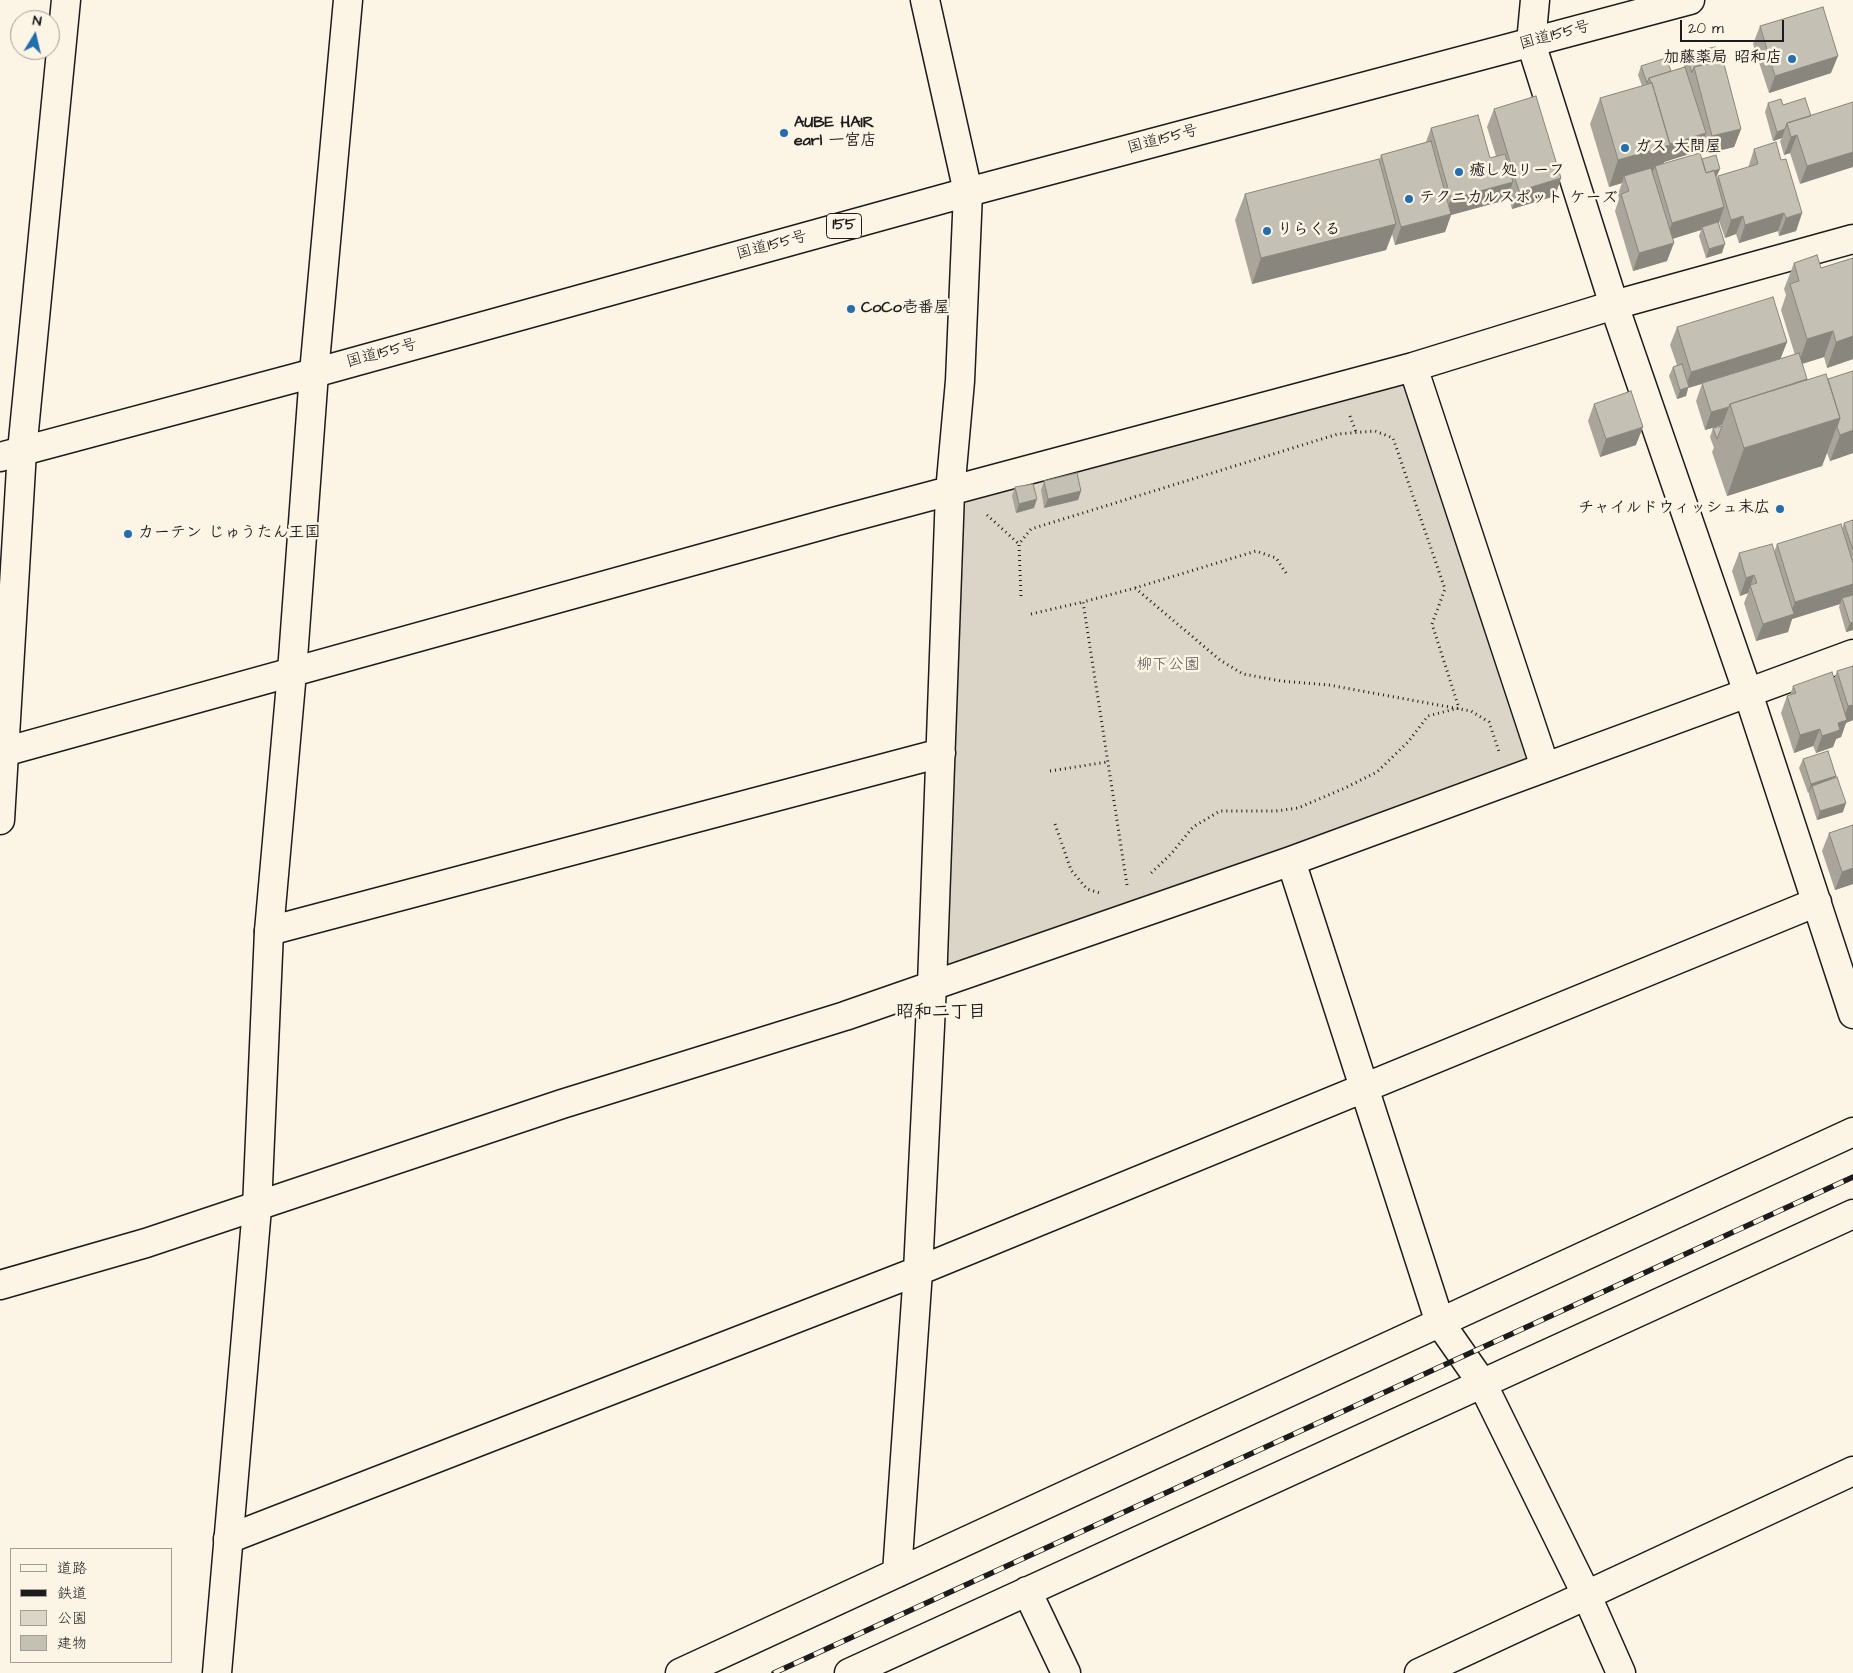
<!DOCTYPE html>
<meta charset="utf-8">
<style>
body{margin:0}
#map{position:relative;width:1853px;height:1673px;overflow:hidden;background:#fcf5e5;font-family:"Architects Daughter","Klee One",sans-serif}
canvas{display:block}
.legend{position:absolute;left:10px;top:1548px;width:162px;height:115px;box-sizing:border-box;background:#fcf5e5;border:1px solid #a29e95;margin:0;padding:6px 9px;list-style:none;font-size:15px;color:#1c1c1c}
.legend li{display:flex;align-items:center;gap:10px;height:25px}
.legend b{width:25px;border:1px solid #a29e95}
.north{position:absolute;left:10px;top:10px;width:50px;height:50px;box-sizing:border-box;background:#fcf5e5;border:1px solid #a29e95;border-radius:50%;rotate:9deg;font-size:14px;font-weight:700;line-height:20px;text-align:center;color:#1c1c1c}
.north::after{content:'';display:block;margin:auto;width:18px;height:22px;background:#1f6fb2;clip-path:polygon(50% 0,100% 100%,50% 72%,0 100%)}
.scale{position:absolute;left:1680px;top:20px;width:104px;height:22px;box-sizing:border-box;border:2px solid #1c1c1c;border-top:0;padding-left:6px;font-size:15px;line-height:18px;white-space:nowrap;color:#1c1c1c;-webkit-text-stroke:4px #fcf5e5;paint-order:stroke}
</style>
<div id="map">
<canvas width="1853" height="1673"></canvas>
<ul class="legend">
<li><b style="height:6px;background:#fcf5e5"></b>道路</li>
<li><b style="height:6px;background:#1c1c1c"></b>鉄道</li>
<li><b style="height:14px;background:#dbd5c8"></b>公園</li>
<li><b style="height:14px;background:#c4c0b3"></b>建物</li>
</ul>
<div class="north">N</div>
<div class="scale">20 m</div>
</div>
<script>
const ctx = document.querySelector('canvas').getContext('2d');
ctx.lineJoin = 'round';
function paint(path, color) {
  ctx.fillStyle = color;
  ctx.fill(path, 'evenodd');
}
function poly(rows) {
  const path = new Path2D();
  for (const r of rows) {
    path.moveTo(r[0], r[1]);
    for (let i = 2; i < r.length; i += 2) path.lineTo(r[i], r[i + 1]);
  }
  return path;
}
function trace(path, color, width, dash) {
  ctx.strokeStyle = color;
  ctx.lineWidth = width;
  ctx.lineCap = dash ? 'butt' : 'round';
  ctx.setLineDash(dash || []);
  ctx.stroke(path);
}
function write(font, color, halo, rows, align = 'center') {
  ctx.font = font + ' "Architects Daughter","Klee One",sans-serif';
  ctx.lineWidth = 5;
  ctx.setLineDash([]);
  ctx.textBaseline = 'middle';
  ctx.strokeStyle = halo;
  ctx.fillStyle = color;
  for (const [text, x, y, turn = 0] of rows) {
    ctx.save();
    ctx.translate(x, y);
    ctx.rotate((+turn || 0) * Math.PI / 180);
    ctx.textAlign = isNaN(turn) ? turn : align;
    if (halo) ctx.strokeText(text, 0, 0);
    ctx.fillText(text, 0, 0);
    ctx.restore();
  }
}
paint(poly([
 [1410,374,1538,765,937,980,955,498]
]), '#dbd5c8');
const street = poly([
 [1535,0,1531,43,1614,305,1748,693,1853,1014],
 [1413,367,1545,767],
 [314,373,348,0],
 [0,753,837,521,1413,367,1614,305,1853,239],
 [1291,861,1440,1323,1482,1383,1587,1596,1621,1673],
 [269,931,941,753],
 [0,1285,146,1243,562,1104,845,1016,1291,861,1853,654],
 [228,1539,918,1271,1817,902],
 [897,1573,918,1271,932,985,950,492,960,381,968,192,925,0],
 [1027,1591,1066,1673],
 [680,1673,1853,1132],
 [849,1673,1853,1214],
 [1419,1673,1853,1471]
]);
const secondary = poly([
 [0,820,22,451,66,0],
 [217,1673,257,1208,269,931,292,672,314,373]
]);
const highway = poly([
 [0,457,314,373,968,192,1690,0]
]);
trace(street, '#1c1c1c', 31);
trace(secondary, '#1c1c1c', 31);
trace(highway, '#1c1c1c', 31);
trace(poly([
 [1350,416,1356,432],
 [987,515,1019,544],
 [1135,588,1220,660,1243,674,1281,681,1329,685,1471,711,1489,722,1499,752],
 [1021,596,1019,544,1031,529,1338,434,1375,431,1393,438,1445,589,1432,624,1459,708,1428,716,1408,742,1377,772,1345,788,1298,808,1276,811,1220,811,1193,827,1171,854,1149,875],
 [1031,614,1083,602],
 [1050,771,1107,762],
 [1055,824,1071,870,1087,889,1100,893],
 [1127,885,1083,602,1135,588,1256,551,1276,558,1286,573]
]), '#1c1c1c', 3, [1, 4]);
trace(street, '#fcf5e5', 28);
trace(secondary, '#fcf5e5', 28);
trace(highway, '#fcf5e5', 28);
const rail = poly([
 [774,1673,1853,1177]
]);
trace(rail, '#1c1c1c', 5.5);
trace(rail, '#fcf5e5', 4, [11]);
paint(poly([
 [1760,26,1831,73,1769,93,1753,44],
 [1686,53,1718,61,1741,129,1734,147,1705,154,1702,142,1699,151,1664,162,1663,164,1702,159,1716,178,1716,180,1718,176,1748,168,1754,149,1781,160,1802,213,1796,231,1779,236,1778,231,1739,243,1736,234,1725,238,1719,221,1719,223,1722,253,1706,258,1699,236,1701,230,1673,238,1667,261,1633,271,1615,211,1619,199,1618,194,1622,183,1609,187,1590,124,1600,98,1642,86,1638,75,1641,66,1671,71,1684,67,1683,62],
 [1853,102,1800,184,1790,153,1784,155,1780,141,1782,138,1773,141,1765,112,1768,103,1783,105,1811,116],
 [1494,109,1561,178,1555,196,1512,209,1508,195,1506,200,1451,215,1445,232,1395,245,1392,234,1386,250,1252,284,1235,220,1245,194,1379,161,1381,155,1426,142,1431,128,1490,158,1496,156,1487,127],
 [1853,258,1853,359,1827,368,1824,357,1802,364,1807,379,1828,379,1853,371,1853,453,1830,461,1827,453,1822,466,1727,496,1712,452,1714,448,1710,437,1713,428,1722,426,1722,425,1705,430,1696,401,1702,384,1688,388,1686,396,1677,399,1669,376,1673,367,1677,365,1670,345,1677,327,1787,342,1780,359,1795,355,1781,310,1786,295,1784,289,1794,263,1821,268],
 [1594,404,1636,445,1600,457,1588,421],
 [1044,481,1081,491,1078,500,1044,508,1041,490],
 [1015,487,1034,508,1016,513,1012,496],
 [1853,520,1853,630,1846,632,1839,607,1840,604,1792,619,1788,632,1756,641,1744,603,1748,593,1740,596,1732,571,1739,553,1774,552,1777,544,1842,529,1844,523],
 [1853,666,1853,720,1846,723,1841,737,1836,739,1833,747,1816,753,1813,746,1794,753,1781,713,1787,696,1790,695,1793,686,1834,679,1837,671],
 [1803,759,1836,777,1843,812,1817,820,1809,795,1809,792,1808,793,1799,768],
 [1853,825,1853,884,1835,890,1822,851,1829,833]
]), '#a9a59a');
paint(poly([
 [1838,56,1831,73,1769,93,1775,76],
 [1741,129,1734,147,1705,154,1712,136],
 [1785,129,1782,138,1773,141,1777,132],
 [1706,133,1699,151,1664,162,1661,172,1655,166,1652,174,1624,176,1622,183,1609,187,1618,160],
 [1797,135,1790,153,1784,155,1791,137],
 [1853,152,1853,167,1800,184,1807,166],
 [1720,169,1716,178,1702,182,1706,173],
 [1561,178,1555,196,1512,209,1519,191],
 [1513,182,1506,200,1451,215,1445,232,1395,245,1401,227,1445,216,1451,199],
 [1724,207,1718,225,1702,227,1701,230,1666,241,1672,223],
 [1784,213,1778,231,1739,243,1745,225],
 [1802,213,1796,231,1779,236,1786,218],
 [1743,216,1736,234,1725,238,1731,220],
 [1396,224,1386,250,1252,284,1261,258],
 [1674,243,1667,261,1633,271,1639,253],
 [1725,244,1722,253,1706,258,1709,249],
 [1833,331,1824,357,1798,365,1807,339],
 [1853,336,1853,359,1827,368,1836,342],
 [1787,342,1780,360,1688,388,1686,396,1677,399,1680,390,1685,388,1691,372],
 [1729,407,1722,425,1705,430,1711,412],
 [1840,418,1822,466,1727,496,1744,448],
 [1643,427,1636,445,1600,457,1606,439],
 [1853,430,1853,453,1830,461,1840,435],
 [1081,491,1078,500,1044,508,1048,499],
 [1037,499,1034,508,1016,513,1019,504],
 [1754,575,1748,593,1740,596,1746,578],
 [1853,584,1853,600,1842,598,1840,604,1792,619,1788,632,1756,641,1763,624,1790,615,1795,602],
 [1853,622,1853,630,1846,632,1850,623],
 [1853,705,1853,720,1846,723,1841,737,1836,739,1833,747,1816,753,1822,736,1838,723,1843,721,1848,706],
 [1820,729,1813,746,1794,753,1800,735],
 [1836,776,1833,785,1812,786,1809,792,1808,793,1811,784],
 [1846,803,1843,812,1817,820,1820,811],
 [1853,868,1853,884,1835,890,1842,872]
]), '#89867d');
const building = poly([
 [1823,7,1838,56,1775,76,1760,26,1823,7],
 [1715,47,1718,61,1694,67,1692,73,1686,53,1715,47],
 [1666,58,1671,71,1649,78,1647,83,1641,66,1666,58],
 [1723,60,1741,129,1712,136,1694,67,1723,60],
 [1685,67,1706,133,1670,144,1652,83,1651,83,1649,78,1685,67],
 [1652,83,1670,145,1618,160,1600,98,1652,83],
 [1536,96,1561,178,1519,191,1494,109,1536,96],
 [1805,98,1811,116,1787,123,1785,129,1777,132,1768,103,1781,99,1783,105,1805,98],
 [1853,102,1853,152,1807,166,1797,135,1791,137,1787,123,1853,102],
 [1478,115,1490,158,1505,154,1513,182,1451,199,1431,128,1478,115],
 [1431,141,1451,214,1401,227,1381,155,1431,141],
 [1776,142,1781,160,1786,159,1802,213,1786,218,1784,213,1745,225,1743,216,1731,220,1718,176,1758,164,1754,149,1776,142],
 [1700,153,1706,173,1714,170,1724,207,1672,223,1655,166,1700,153],
 [1716,155,1720,169,1706,173,1702,159,1716,155],
 [1379,159,1396,224,1261,258,1245,194,1379,159],
 [1651,168,1674,243,1639,253,1621,194,1629,191,1624,176,1651,168],
 [1718,222,1725,244,1709,249,1702,227,1718,222],
 [1817,255,1821,268,1853,258,1853,336,1836,342,1833,331,1807,339,1790,284,1799,281,1794,263,1817,255],
 [1773,297,1787,342,1691,372,1677,327,1773,297],
 [1799,353,1807,379,1730,404,1729,407,1711,412,1702,383,1799,353],
 [1682,364,1689,387,1680,390,1673,367,1682,364],
 [1853,371,1853,430,1840,435,1837,427,1840,418,1828,379,1853,371],
 [1826,374,1840,418,1744,448,1730,404,1826,374],
 [1631,391,1643,427,1606,439,1594,404,1631,391],
 [1722,426,1717,439,1713,428,1722,426],
 [1077,473,1081,491,1048,499,1044,481,1077,473],
 [1033,484,1037,499,1019,504,1015,487,1033,484],
 [1853,520,1853,550,1844,523,1853,520],
 [1841,524,1853,563,1853,584,1795,602,1777,544,1841,524],
 [1772,544,1794,614,1763,624,1750,585,1757,583,1754,575,1746,578,1739,553,1772,544],
 [1853,595,1853,622,1850,623,1842,598,1853,595],
 [1853,666,1853,705,1848,706,1837,671,1853,666],
 [1832,672,1847,720,1838,723,1840,730,1822,736,1820,729,1800,735,1787,696,1796,693,1793,686,1832,672],
 [1828,751,1836,776,1811,784,1803,759,1828,751],
 [1837,777,1846,803,1820,811,1812,786,1837,777],
 [1853,825,1853,868,1842,872,1829,833,1853,825]
]);
paint(building, '#c4c0b3');
trace(building, '#89867d', 1);
for (const [x, y, r, color] of [
 [1792,59,5,"#1f6fb2"],
 [784,133,5,"#1f6fb2"],
 [1625,148,5,"#1f6fb2"],
 [1459,172,5,"#1f6fb2"],
 [1409,199,5,"#1f6fb2"],
 [1267,231,5,"#1f6fb2"],
 [851,309,5,"#1f6fb2"],
 [1780,509,5,"#1f6fb2"],
 [128,534,5,"#1f6fb2"]
]) {
  const dot = new Path2D();
  dot.arc(x, y, r, 0, 2 * Math.PI);
  ctx.fillStyle = color;
  ctx.fill(dot);
  trace(dot, '#fcf5e5', 2);
}
for (const [x, y, w] of [
 [844,226,35]
]) {
  const box = new Path2D();
  box.roundRect(x - w / 2, y - 12.5, w, 25, 4);
  ctx.fillStyle = '#fcf5e5';
  ctx.fill(box);
  trace(box, '#1c1c1c', 1);
}
write('bold 15px', '#1c1c1c', null, [
 ["155",844,226]
]);
write('16px', '#1c1c1c', '#fcf5e5', [
 ["国道155号",1555,36,-15],
 ["国道155号",1163,140,-15],
 ["国道155号",772,246,-15],
 ["国道155号",382,354,-15]
]);
write('bold 16px', '#1c1c1c', '#fcf5e5', [
 ["加藤薬局 昭和店",1782,59,"right"],
 ["AUBE HAIR",794,124],
 ["earl 一宮店",794,142],
 ["ガス 大問屋",1635,148],
 ["癒し処リーフ",1469,172],
 ["テクニカルスポット ケーズ",1419,199],
 ["りらくる",1277,231],
 ["CoCo壱番屋",861,309],
 ["チャイルドウィッシュ末広",1770,509,"right"],
 ["カーテン じゅうたん王国",138,534]
], 'left');
write('16px', '#555450', '#fcf5e5', [
 ["柳下公園",1168,666]
]);
write('bold 18px', '#1c1c1c', '#fcf5e5', [
 ["昭和二丁目",941,1013]
]);
</script>
